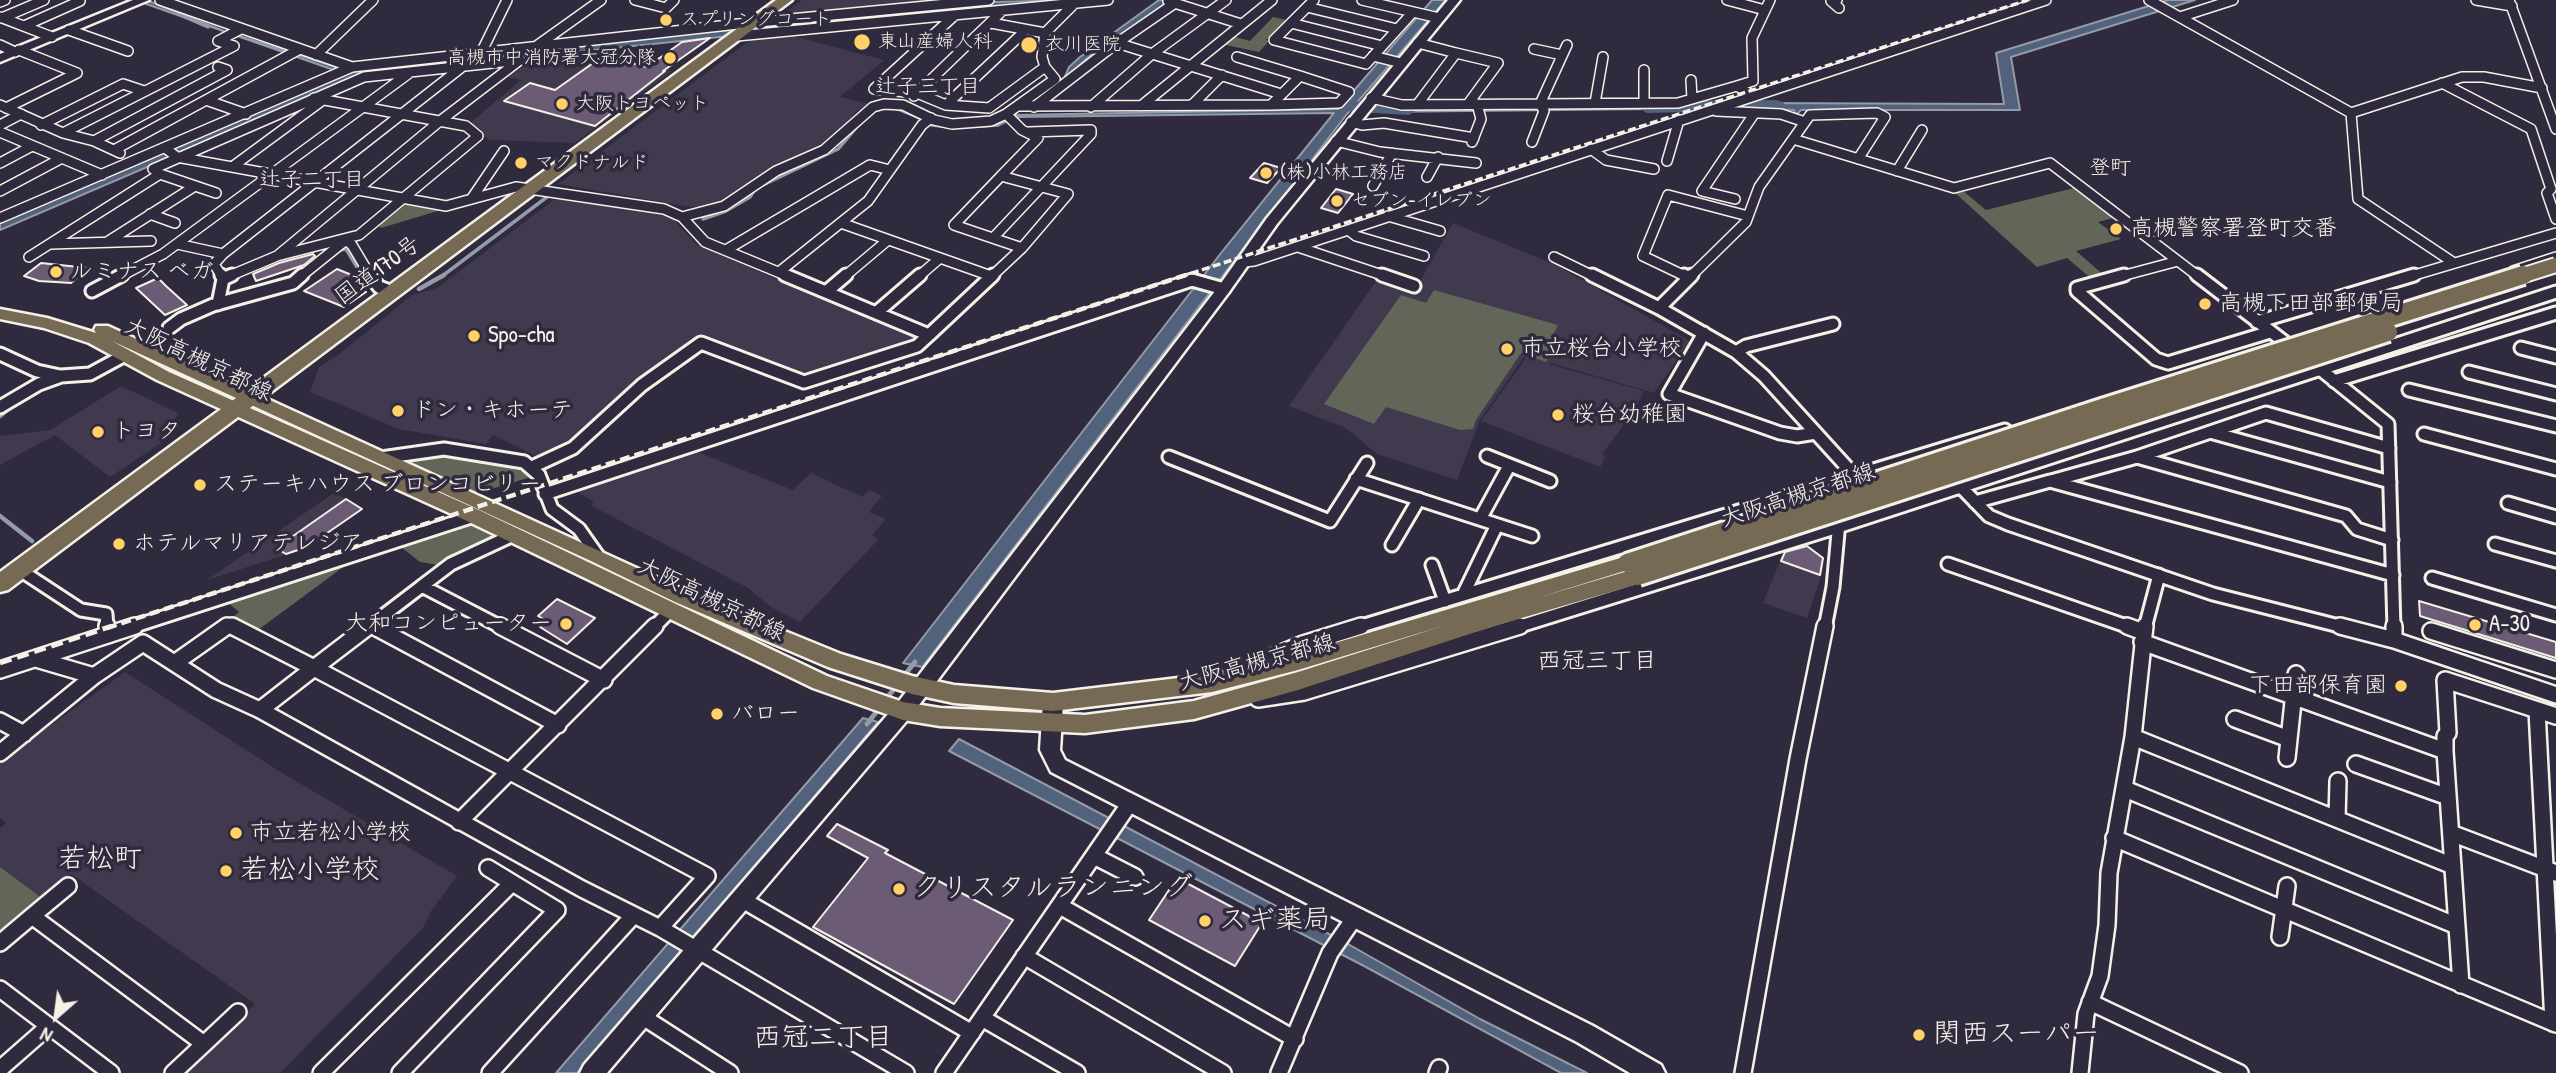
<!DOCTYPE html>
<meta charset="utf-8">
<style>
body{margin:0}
#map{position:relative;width:2556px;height:1073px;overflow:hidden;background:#2f2a3d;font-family:"Patrick Hand",sans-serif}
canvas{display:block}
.north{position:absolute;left:21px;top:982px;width:70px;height:70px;-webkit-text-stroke:5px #2f2a3d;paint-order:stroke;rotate:208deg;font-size:19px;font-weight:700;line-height:28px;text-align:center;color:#f4f1e8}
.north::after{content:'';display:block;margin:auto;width:24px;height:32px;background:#f4f1e8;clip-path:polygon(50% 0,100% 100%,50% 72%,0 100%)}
</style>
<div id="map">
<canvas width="2556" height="1073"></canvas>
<div class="north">N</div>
</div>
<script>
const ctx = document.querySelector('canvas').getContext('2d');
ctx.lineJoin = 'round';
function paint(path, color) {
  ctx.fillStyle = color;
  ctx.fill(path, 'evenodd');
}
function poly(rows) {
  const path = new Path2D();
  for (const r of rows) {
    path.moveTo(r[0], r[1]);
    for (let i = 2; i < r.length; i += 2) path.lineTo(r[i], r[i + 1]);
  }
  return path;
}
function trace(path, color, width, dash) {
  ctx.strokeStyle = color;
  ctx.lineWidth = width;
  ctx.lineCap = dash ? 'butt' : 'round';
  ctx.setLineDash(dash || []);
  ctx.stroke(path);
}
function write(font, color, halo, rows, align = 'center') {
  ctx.font = font + ' "Patrick Hand","Klee One",sans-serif';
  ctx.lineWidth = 7;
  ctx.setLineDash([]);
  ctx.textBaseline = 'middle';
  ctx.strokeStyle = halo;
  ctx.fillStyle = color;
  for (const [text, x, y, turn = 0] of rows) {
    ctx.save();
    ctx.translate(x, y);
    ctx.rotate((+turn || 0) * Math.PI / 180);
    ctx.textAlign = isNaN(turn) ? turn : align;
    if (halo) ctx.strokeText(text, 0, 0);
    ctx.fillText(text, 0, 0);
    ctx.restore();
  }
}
paint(poly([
 [802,0,948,0,777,19],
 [785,34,884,60,840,97,870,104,856,112,841,131,825,145,764,173,734,198,703,209,558,184,749,41],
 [613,49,604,55,672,71,575,143,489,140,470,123,521,80,507,77,538,57],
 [559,196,671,217,697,245,915,338,913,343,816,373,801,374,700,338,569,445,540,458,493,435,486,444,399,429,310,392,319,367,338,355,412,295,437,288],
 [1453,223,1554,264,1690,341,1654,393,1551,363,1550,366,1552,365,1644,391,1635,409,1603,453,1605,458,1600,467,1481,421,1526,358,1524,357,1480,420,1457,480,1377,454,1346,428,1289,406,1379,277,1416,288],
 [121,386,178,413,167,439,110,477,55,435,0,465,0,436,50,430],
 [690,449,793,490,811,473,862,497,870,490,882,496,869,512,886,519,872,535,878,540,800,622,771,607,748,588,592,506,593,501,572,489],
 [334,493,364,508,307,548,207,580],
 [1807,546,1824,557,1823,570,1807,618,1763,603,1784,551],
 [125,672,279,771,457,876,431,911,423,928,280,1073,184,1073,255,1004,71,874,42,898,0,867,0,828,6,823,0,818,0,762]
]), '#41394e');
paint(poly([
 [1273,17,1286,20,1266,40,1269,41,1259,52,1221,44,1232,36,1250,41],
 [2074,188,2113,218,2098,222,2121,239,2076,251,2106,277,2093,280,2067,258,2037,267,1954,192,1962,190,1986,210],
 [404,203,441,210,381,228,376,224],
 [1434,290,1558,325,1547,347,1552,349,1546,362,1521,353,1476,420,1473,429,1460,430,1386,407,1374,424,1324,404,1401,295,1426,303],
 [434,453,505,461,532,474,531,477,478,493,401,458],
 [457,525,470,525,496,538,438,565,420,562,401,547,401,542],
 [354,559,258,630,233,617,239,612,226,601],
 [0,867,42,898,0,933]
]), '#626658');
const water = poly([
 [135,0,146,0,224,31,342,69,991,2,1076,0,364,74,0,230,0,222,334,70,135,0],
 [1159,0,1174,0,1093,53,1064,79,1069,67,1080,57,1159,0],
 [1432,0,1446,0,1347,114,922,667,903,663,1221,253,1334,113,1017,117,1015,115,1338,109,1432,0],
 [2168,0,2195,0,2011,57,2020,110,1801,110,1796,115,1794,110,1737,108,1752,103,2004,104,1996,53,2168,0],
 [1649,105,1652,109,1373,112,1377,107,1649,105],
 [863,718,878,722,713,916,577,1073,556,1073,863,718],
 [959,739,1348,944,1480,1019,1587,1073,1561,1073,1364,966,949,751,959,739]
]);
paint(water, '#52627c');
trace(water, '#939ba7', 2);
trace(poly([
 [178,14,208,27],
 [895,108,920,118],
 [932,125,949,127],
 [961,127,998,125,1017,115],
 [763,185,838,149,860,123],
 [703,219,726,211,750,197,755,189],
 [339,250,346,249,363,277],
 [441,277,547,197]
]), '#939ba7', 3.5);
trace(poly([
 [361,275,373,289],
 [419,289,444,275],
 [0,416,13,405],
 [0,516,32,541]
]), '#939ba7', 4.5);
trace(poly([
 [903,677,915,662],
 [886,699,898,684],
 [867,724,881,706]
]), '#939ba7', 5);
paint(poly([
 [1776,100,1783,102,1785,106,1783,110,1647,113,1637,107,1647,101,1776,100],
 [1348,101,1409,103,1419,109,1409,115,1341,111,1338,107,1341,103,1348,101]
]), '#52627c');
const building = poly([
 [710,38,663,71,665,71,595,126,504,101,530,83,555,90,603,56,647,67,682,42,710,38],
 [1264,163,1281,168,1267,183,1250,178,1264,163],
 [1336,189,1353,194,1338,213,1321,208,1336,189],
 [313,254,315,256,304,265,256,281,253,274,279,263,313,254],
 [41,263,88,268,71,283,39,281,24,276,41,263],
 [337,269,354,276,343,283,366,292,344,307,304,291,337,269],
 [158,278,166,286,187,305,165,315,136,288,158,278],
 [346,499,362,509,307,547,286,554,276,548,346,499],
 [1807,546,1823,558,1820,575,1781,561,1785,552,1807,546],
 [557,599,595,618,567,644,540,627,547,621,538,616,557,599],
 [2419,601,2556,642,2556,658,2420,616,2419,601],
 [837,824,888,850,885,853,1013,920,954,1004,813,927,868,858,827,836,837,824],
 [1177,878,1262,923,1235,966,1149,920,1177,878]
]);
paint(building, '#6c5b75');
trace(building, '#f4f1e8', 2);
const streetFar2 = poly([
 [160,0,352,67],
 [635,0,666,8,674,0],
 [1314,0,1274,40,1366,64,1413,12],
 [1362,0,1439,18],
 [1727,0,1765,10],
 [1837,0,1831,1,1839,8],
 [2149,0,2351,113,2462,77,2484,77,2542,88],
 [2476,0,2512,6],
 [2509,0,2556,129],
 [1168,1,1241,24],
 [0,2,5,0],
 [1307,7,1397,29],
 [955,15,874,89,917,93,946,105,989,108,1045,67],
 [0,17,52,37],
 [2180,17,2233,0],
 [2,18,44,0],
 [991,23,1045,33],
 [1291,23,1382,46],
 [24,26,80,1,78,0],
 [69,30,128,51],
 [737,36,1108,0],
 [1117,43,1281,94],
 [1418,43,1456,53],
 [0,45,15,52],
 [538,45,601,0],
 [1534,49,1562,55],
 [481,53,507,0],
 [316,55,373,0],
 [1373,56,1401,63],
 [1237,57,1300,76],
 [1644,70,1644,103],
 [1300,76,1349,92,1339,103,1271,105,1300,76],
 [1691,80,1692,99],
 [2442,83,2531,129,2551,189,2547,193,2556,219],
 [1737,86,1753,81,1752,38,1770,0],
 [914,96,1002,11],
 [1371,98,1402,105,1678,103,1737,86,1753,96],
 [206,100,246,114],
 [1595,103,1603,57],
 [0,105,63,133,94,141,120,153],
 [946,105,1025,31],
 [1192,105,1222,75],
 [1417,105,1456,53,1498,63,1468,104],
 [1019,106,1271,105],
 [1141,106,1272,0],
 [1034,107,1117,43,1175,3],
 [1091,107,1152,54,1226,0],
 [6,108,77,73,19,50],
 [1716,111,1781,114,1805,122],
 [2351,113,2358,199,2454,263],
 [1351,122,1362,125,1384,123,1474,138],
 [0,125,21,114],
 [41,125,123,84,144,91],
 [0,132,102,175],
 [63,133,234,46,218,41,239,30],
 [1793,139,1810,115,1877,113,1885,117,1858,159],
 [94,141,227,70,218,67],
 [1336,141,1380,152,1476,163],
 [1472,142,1481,119,1477,104],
 [1532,142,1544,111,1540,104,1567,45],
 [165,148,177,157,446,206,516,187,664,209,682,217,705,242,790,277],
 [1591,149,1606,160,1654,169],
 [114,150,300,49],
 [1667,161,1679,120],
 [0,163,32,146],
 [232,167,323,100],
 [1897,171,1922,130],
 [1001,176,954,225,1022,248],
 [1427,177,1438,157],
 [1373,186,1392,153],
 [0,191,62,158],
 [216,193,160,174,153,169,364,77,520,60,440,121,277,256],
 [472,198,504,151],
 [1735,199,1702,191,1754,114],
 [150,214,175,223],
 [1388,216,1440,231],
 [682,217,724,206,776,171,824,150,873,107,884,104,903,105,934,120,952,124,991,121,1006,114,1055,79,1045,67,1042,57,1045,33,1075,3],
 [0,218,352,67,738,24,989,0],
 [841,223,991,276],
 [1348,230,1356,236,1424,256],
 [993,238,1091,134,1091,130,1029,132],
 [107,242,195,186],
 [50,244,151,241],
 [177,244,223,254,214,264,222,277],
 [1298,247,1388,277],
 [726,250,870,165,890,170],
 [223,254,462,67],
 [29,257,160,174],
 [1554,257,1595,277],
 [1244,262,1254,261,2046,0],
 [2513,271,2556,257],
 [779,272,868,201,922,125,931,118],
 [119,277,163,254,408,74],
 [227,277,277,256,359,235,478,136,466,126,314,98],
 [300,277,346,240,352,245,371,277],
 [844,277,888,240],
 [918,277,940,258],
 [991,277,1022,248,1068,194,1001,176,1038,138,1022,130,1006,114],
 [1687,277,1643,256,1668,195,1748,216],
 [1690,277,1746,222,1759,187,1793,139,1954,188,2050,163,2199,277],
 [2118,277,2178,261],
 [2408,277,2556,233]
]);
const streetFar1 = poly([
 [221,275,223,279],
 [370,275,379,287,392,292],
 [1382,275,1414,286],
 [1592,275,1659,308,1736,352,1764,376,1854,475],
 [1684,275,1687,277],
 [2124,275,2077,288,2077,291,2156,359,2168,363,2270,332],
 [2197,275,2287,344],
 [92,291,122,275],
 [826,292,846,275],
 [218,304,223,279,232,275],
 [1659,308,1692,275],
 [876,313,920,275],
 [2257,322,2414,275],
 [169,328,181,319,213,305,293,283,302,275],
 [1704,333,1669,394,1780,433,1797,436,1816,433],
 [929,335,993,275],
 [2521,348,2556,357],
 [1736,352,1746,346,1833,324],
 [0,354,37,371,60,376],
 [2320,369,2388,424,2394,628],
 [2469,372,2556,394],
 [2334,381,2556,313],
 [2409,390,2556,426],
 [0,407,39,384,61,376,90,374,125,355],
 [2210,432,2390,482],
 [2424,434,2556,469],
 [1487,456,1550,481],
 [1169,457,1330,521,1367,463],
 [2137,457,2266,413,2389,448],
 [381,458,444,449,524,462,539,475,552,509,579,529,598,556],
 [532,467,573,448,642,385,701,343,804,382,917,346,929,335,785,275],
 [1356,479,1532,536],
 [2051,481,2137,457,2346,516,2357,529,2392,540],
 [1960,486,1989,516,2008,524,2213,594,2347,628],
 [545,494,1192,280,1224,289],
 [1975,502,2050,481,2393,575],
 [2508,503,2556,517],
 [1480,519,1509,466],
 [2495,544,2556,561],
 [1392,545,1419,499],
 [1948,564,2132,628],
 [1432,565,1445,601],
 [20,570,81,610,106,614,107,628],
 [2432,578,2556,615],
 [1463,595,1497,525],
 [129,628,474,516],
 [225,628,229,625,235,628],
 [367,628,371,625],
 [377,628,371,625,422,586],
 [503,628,422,586,451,564,513,535],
 [653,628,672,609],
 [1355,628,2005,430],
 [1514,628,1838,527,2556,292],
 [1825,628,1833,587,1839,522],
 [2145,628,2159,575]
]);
const street = poly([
 [107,626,108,635],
 [232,626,314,668,369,626],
 [373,626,558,725],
 [500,626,604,680],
 [2127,626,2143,632],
 [2340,626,2394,640,2556,695],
 [2394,626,2394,640],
 [2431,631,2556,670],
 [2142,642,2445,751],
 [36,659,94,676],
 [176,662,227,626],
 [0,670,135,626],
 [1241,670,1303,644,1361,626],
 [1258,699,1304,692,1520,626],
 [260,710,314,668,707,876,660,928],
 [2537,710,2553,1023],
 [2235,719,2289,739],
 [0,721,24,734],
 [2133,737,2453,866],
 [0,753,94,676,143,643,216,690,260,710,582,889,660,928,906,1073],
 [2287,758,2296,674],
 [2356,764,2448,797],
 [2125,789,2457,926],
 [2337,819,2338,781],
 [459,822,655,626],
 [2451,833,2556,873],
 [2114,838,2556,1024],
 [1094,856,1135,877],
 [741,899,972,1033],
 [1060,906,1295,1039],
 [32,916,68,886],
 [2280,937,2287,886],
 [0,943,32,916,204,1044,173,1073],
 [1024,956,1223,1073],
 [2461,985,2445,751,2445,736,2448,733,2445,680,2556,716],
 [0,989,111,1073],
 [2090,1002,2240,1073],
 [640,1015,730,1073],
 [982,1018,1077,1073],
 [204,1044,238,1012],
 [0,1069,49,1026],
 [321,1073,512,883],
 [400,1073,557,910,488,868],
 [490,1073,633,916],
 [944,1073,1130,803],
 [1279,1073,1330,953,1355,917],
 [1437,1073,1439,1068],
 [1743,1073,1798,759,1825,626],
 [2080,1073,2086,1014,2100,976,2107,925,2109,873,2133,737,2145,626]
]);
const secondary = poly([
 [133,0,149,0,0,62,0,54,133,0],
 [1448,0,1460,0,1277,224,1229,292,910,717,607,1073,580,1073,584,1065,896,705,1219,286,1267,218,1448,0],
 [1053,694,1060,696,1063,702,1060,750,1065,760,1593,1026,1661,1065,1665,1073,1630,1073,1577,1042,1051,772,1040,750,1043,702,1046,696,1053,694]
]);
const primary = poly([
 [0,309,47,318,96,333,94,330,96,326,108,326,689,592,841,654,912,676,954,685,1053,693,1212,674,1298,654,1627,556,1634,558,1637,563,1634,568,1537,598,1638,568,1645,571,1648,576,1645,581,1638,584,1491,627,1298,690,1194,719,1085,733,940,726,903,720,813,688,467,521,157,380,89,343,44,328,0,319,0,309],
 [112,341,591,561,675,602,828,667,912,694,954,703,1053,711,1212,692,1298,670,1446,625,1298,672,1194,701,1085,715,940,708,903,702,827,676,481,511,169,372,112,341]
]);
const highway = poly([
 [776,0,792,0,8,590,0,592,0,572,776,0]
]);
trace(streetFar2, '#f4f1e8', 12);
trace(streetFar1, '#f4f1e8', 17);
trace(street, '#f4f1e8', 20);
trace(secondary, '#f4f1e8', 5);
trace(primary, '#f4f1e8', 5);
trace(highway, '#f4f1e8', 5);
trace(streetFar2, '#2f2a3d', 9);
trace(streetFar1, '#2f2a3d', 11);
trace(street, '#2f2a3d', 15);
paint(secondary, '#2f2a3d');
paint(primary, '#776a54');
paint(highway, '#776a54');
trace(poly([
 [1180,277,2028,0]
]), '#f4f1e8', 3.5, [8, 3.5]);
trace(poly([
 [107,628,1186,275]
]), '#f4f1e8', 4.5, [10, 5]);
trace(poly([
 [0,663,112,626]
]), '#f4f1e8', 5, [12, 6]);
const primaryBridgeFar1 = poly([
 [2518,277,2556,265]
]);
const primaryBridge = poly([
 [1627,563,2102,408,2523,275],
 [1638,576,2388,332]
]);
trace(primaryBridgeFar1, '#f4f1e8', 18, []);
trace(primaryBridge, '#f4f1e8', 24, []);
trace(primaryBridgeFar1, '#776a54', 14);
trace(primaryBridge, '#776a54', 18);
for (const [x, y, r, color] of [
 [666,20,7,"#ffd166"],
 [862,42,9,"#ffd166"],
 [1029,45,9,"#ffd166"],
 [670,58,7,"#ffd166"],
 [562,104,7,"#ffd166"],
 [521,163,7,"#ffd166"],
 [1266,173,7,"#ffd166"],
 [1337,201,7,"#ffd166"],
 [2116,229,7,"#ffd166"],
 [56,272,7,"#ffd166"],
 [2205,304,7,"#ffd166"],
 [474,336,7,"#ffd166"],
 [1507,349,7,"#ffd166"],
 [398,411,7,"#ffd166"],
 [1558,415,7,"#ffd166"],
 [98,432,7,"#ffd166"],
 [200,485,7,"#ffd166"],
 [119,544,7,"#ffd166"],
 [566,624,7,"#ffd166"],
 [2475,625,7,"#ffd166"],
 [2401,686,7,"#ffd166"],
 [717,714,7,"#ffd166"],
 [236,833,7,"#ffd166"],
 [226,871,7,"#ffd166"],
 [899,889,7,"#ffd166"],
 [1205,921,7,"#ffd166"],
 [1919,1035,7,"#ffd166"]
]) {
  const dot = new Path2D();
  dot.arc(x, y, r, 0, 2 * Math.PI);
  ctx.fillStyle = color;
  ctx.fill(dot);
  trace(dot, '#2f2a3d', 2.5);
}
write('19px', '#f4f1e8', '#2f2a3d', [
 ["スプリングコート",680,20],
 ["東山産婦人科",878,42],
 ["衣川医院",1045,45],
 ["高槻市中消防署大冠分隊",656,58,"right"],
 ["大阪トヨペット",576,104],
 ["マクドナルド",535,163],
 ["(株)小林工務店",1280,173],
 ["セブン-イレブン",1351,201]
], 'left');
write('21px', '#f4f1e8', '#2f2a3d', [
 ["辻子三丁目",928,87],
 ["登町",2110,168],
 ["辻子二丁目",312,180]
]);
write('23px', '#f4f1e8', '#2f2a3d', [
 ["高槻警察署登町交番",2130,229],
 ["ルミナス ベガ",70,272],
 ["高槻下田部郵便局",2219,304],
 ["Spo-cha",488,336],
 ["市立桜台小学校",1521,349],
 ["ドン・キホーテ",412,411],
 ["桜台幼稚園",1572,415],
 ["トヨタ",112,432],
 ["ステーキハウス ブロンコビリー",214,485],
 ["ホテルマリアテレジア",133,544],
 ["大和コンピューター",552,624,"right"],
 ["A-30",2489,625],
 ["下田部保育園",2387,686,"right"],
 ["バロー",731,714],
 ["市立若松小学校",250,833]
], 'left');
write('23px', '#f4f1e8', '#2f2a3d', [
 ["国道170号",378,271,-36],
 ["大阪高槻京都線",198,360,26],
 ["大阪高槻京都線",1798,496,-18],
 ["大阪高槻京都線",711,600,26],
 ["大阪高槻京都線",1257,663,-15]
]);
write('24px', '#f4f1e8', '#2f2a3d', [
 ["西冠三丁目",1597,662]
]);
write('28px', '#f4f1e8', '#2f2a3d', [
 ["若松町",100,860],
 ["西冠二丁目",823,1039]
]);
write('28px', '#f4f1e8', '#2f2a3d', [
 ["若松小学校",240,871],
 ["クリスタルランニング",913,889],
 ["スギ薬局",1219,921],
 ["関西スーパー",1933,1035]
], 'left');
</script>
